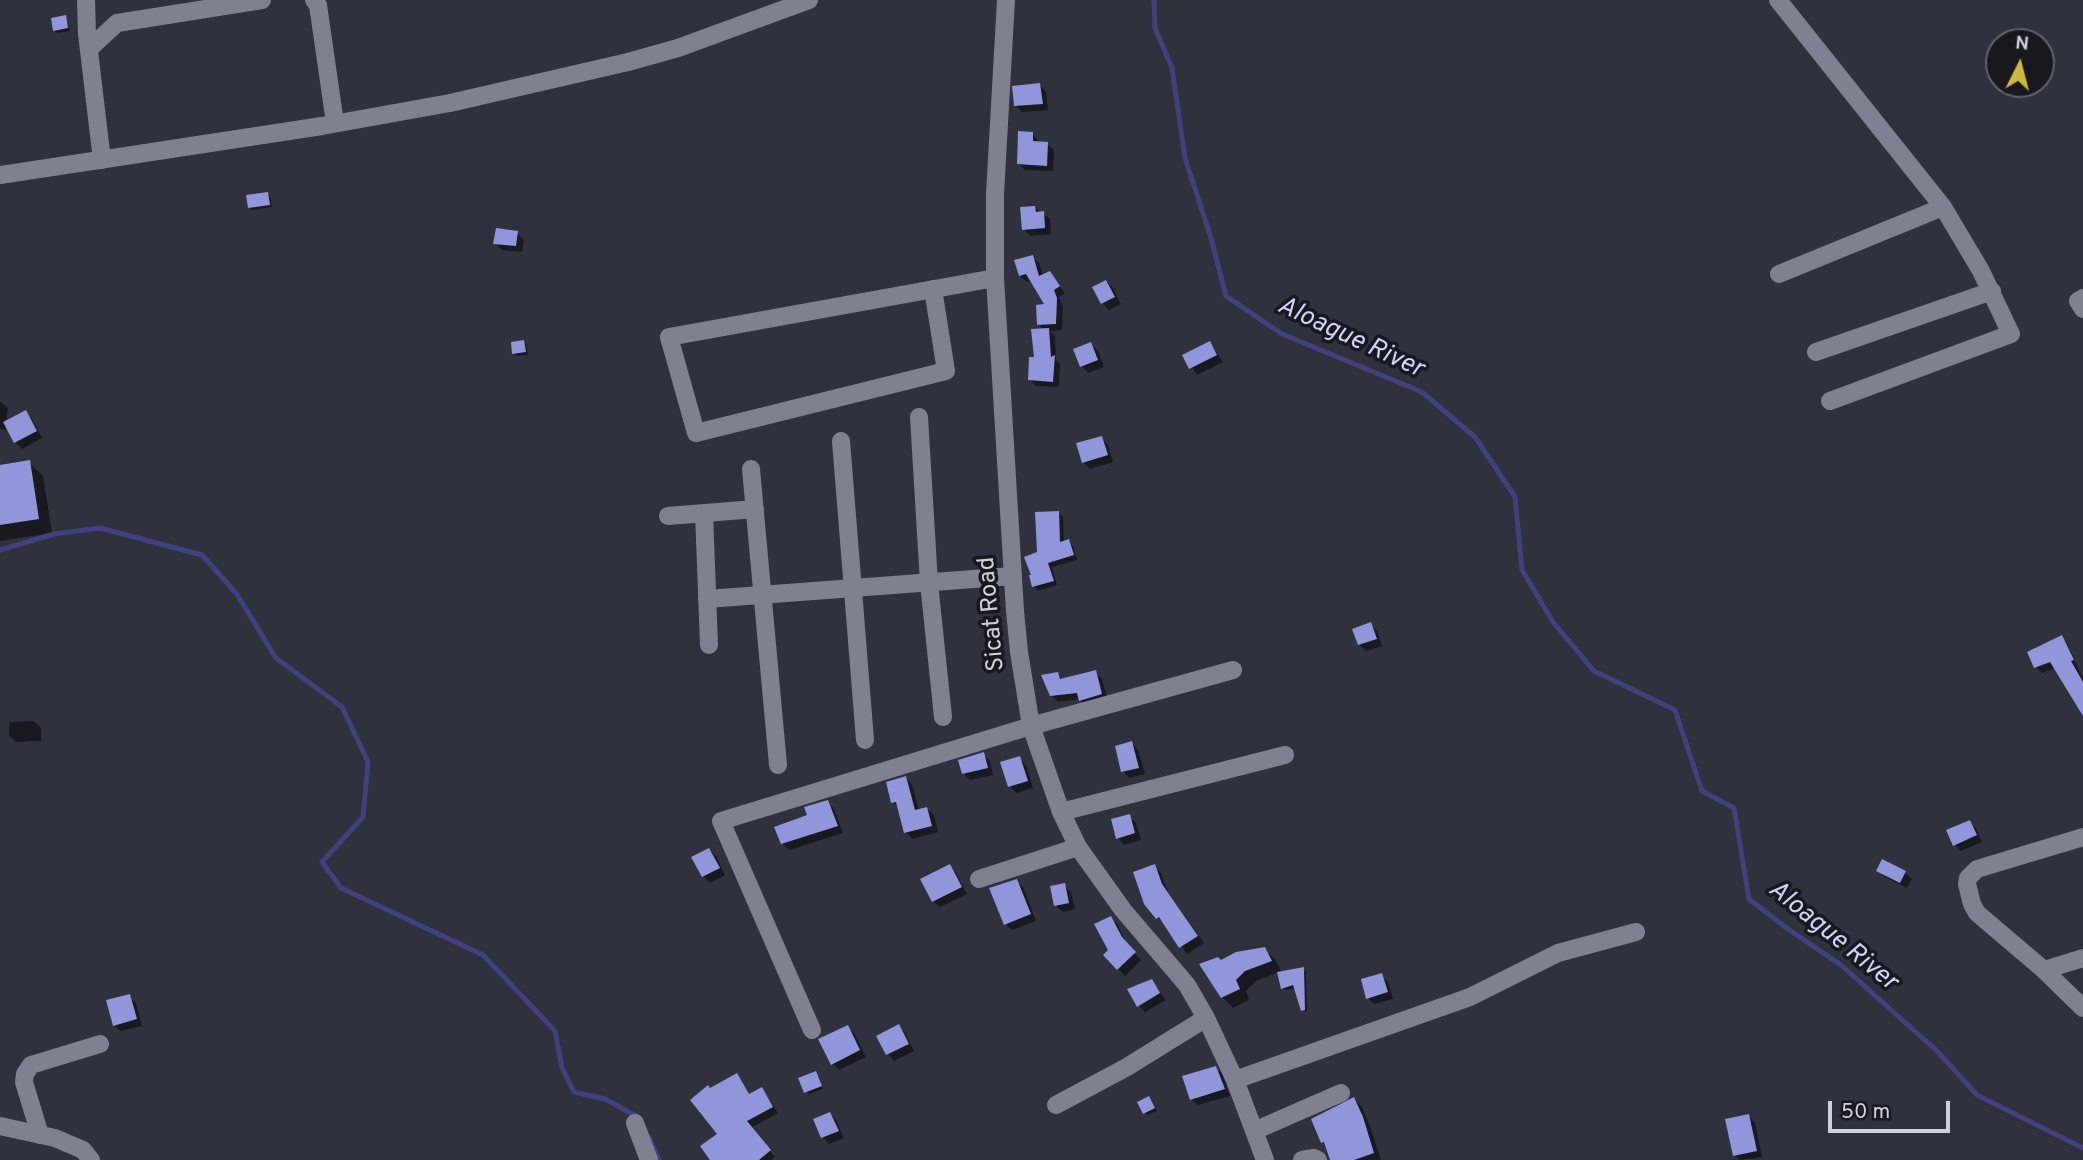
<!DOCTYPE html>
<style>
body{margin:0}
#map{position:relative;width:2083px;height:1160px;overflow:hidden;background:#2f313d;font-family:Overpass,sans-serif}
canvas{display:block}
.north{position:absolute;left:1985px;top:28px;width:70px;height:70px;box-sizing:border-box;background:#18191f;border:2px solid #616269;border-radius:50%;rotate:6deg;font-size:19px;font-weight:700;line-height:28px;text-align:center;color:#cfd0d9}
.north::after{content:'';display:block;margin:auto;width:24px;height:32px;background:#ccb939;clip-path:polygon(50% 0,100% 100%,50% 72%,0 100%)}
.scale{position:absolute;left:1828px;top:1101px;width:122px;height:32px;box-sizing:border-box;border:4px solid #cfd0d9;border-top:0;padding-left:9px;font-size:21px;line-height:24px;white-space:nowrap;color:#cfd0d9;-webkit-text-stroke:5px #18191f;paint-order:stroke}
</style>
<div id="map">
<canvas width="2083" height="1160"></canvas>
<div class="north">N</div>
<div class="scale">50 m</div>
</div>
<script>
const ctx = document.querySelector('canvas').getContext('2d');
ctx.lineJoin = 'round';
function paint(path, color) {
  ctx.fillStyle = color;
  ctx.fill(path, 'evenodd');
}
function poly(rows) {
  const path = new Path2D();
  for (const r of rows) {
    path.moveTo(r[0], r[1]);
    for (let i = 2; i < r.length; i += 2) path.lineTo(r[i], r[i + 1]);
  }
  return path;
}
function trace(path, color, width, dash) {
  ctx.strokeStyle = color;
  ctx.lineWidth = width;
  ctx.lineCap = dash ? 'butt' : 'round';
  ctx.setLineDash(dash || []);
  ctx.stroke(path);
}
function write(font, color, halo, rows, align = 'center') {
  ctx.font = font + ' Overpass,sans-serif';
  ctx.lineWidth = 7;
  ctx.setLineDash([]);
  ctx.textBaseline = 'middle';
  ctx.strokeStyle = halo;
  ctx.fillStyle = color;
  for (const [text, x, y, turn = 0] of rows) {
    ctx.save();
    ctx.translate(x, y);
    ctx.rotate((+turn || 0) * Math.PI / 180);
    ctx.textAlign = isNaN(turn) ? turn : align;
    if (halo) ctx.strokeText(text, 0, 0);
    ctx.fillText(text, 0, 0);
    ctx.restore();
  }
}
paint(poly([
 [65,17,70,31,57,33,55,30],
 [1040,85,1046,92,1048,110,1022,112,1016,106],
 [1033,134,1039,143,1047,144,1054,150,1053,171,1025,170,1019,164],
 [268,194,270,197,272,207,252,210,249,207],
 [1034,207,1050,219,1051,234,1030,236,1024,229],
 [517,233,524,240,522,252,502,250,495,243],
 [1032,257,1039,263,1043,276,1050,273,1065,293,1059,297,1063,306,1062,330,1049,331,1055,336,1056,360,1060,364,1059,387,1036,386,1030,380,1044,330,1039,325,1047,306,1032,281,1027,282,1020,276],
 [1106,282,1113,288,1121,304,1109,310,1102,303],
 [523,342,526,344,528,355,517,356,514,353],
 [1210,343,1223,362,1197,375,1185,356],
 [1091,344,1098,351,1104,367,1088,373,1082,366],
 [0,401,8,408,6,422,26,412,32,419,42,438,22,449,15,442,6,425,6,430,0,429],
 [1102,438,1108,445,1113,462,1090,469,1083,462],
 [29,462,43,476,52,533,0,541,0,467],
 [1058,513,1063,517,1064,543,1069,541,1073,546,1077,560,1052,567,1057,585,1038,591,1034,586,1039,553],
 [1370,624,1377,631,1382,646,1366,651,1359,645],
 [2061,637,2067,643,2083,679,2083,713,2055,668,2042,673,2036,667],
 [1095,672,1102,679,1108,701,1087,707,1080,699,1058,702,1051,695,1057,674,1063,680],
 [34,721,41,728,41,741,16,742,9,735,9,722],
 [1132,743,1138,750,1145,774,1129,778,1123,771],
 [983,754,990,761,993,775,970,780,964,774],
 [1019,758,1026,765,1033,788,1016,793,1010,786],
 [906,778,912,785,919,811,927,809,934,815,938,832,912,839,906,832,899,808,893,802],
 [828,802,834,809,843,833,789,850,782,843,809,816],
 [1129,816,1136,823,1141,840,1124,845,1118,838],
 [1969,822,1976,828,1982,842,1961,851,1955,845],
 [709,850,716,856,725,875,710,883,703,876],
 [1883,861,1905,873,1912,879,1907,888,1885,877,1879,871],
 [950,866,956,873,967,894,940,907,933,901],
 [1154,866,1161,873,1168,892,1204,943,1187,954,1165,923,1158,918],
 [1016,881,1023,887,1036,921,1012,930,1005,924],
 [1064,885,1071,892,1075,909,1063,912,1056,906],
 [1110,918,1117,924,1128,946,1141,960,1125,976,1105,955,1110,951],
 [1264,949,1275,959,1282,973,1303,969,1306,972,1307,1012,1302,1010,1296,988,1286,990,1283,988,1279,972,1256,981,1246,991,1249,1000,1233,1008,1222,997,1221,962],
 [1381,975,1388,982,1393,999,1374,1004,1368,998],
 [1151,981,1166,1000,1145,1012,1139,1006],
 [129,996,136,1003,142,1026,121,1031,114,1025],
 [899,1026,905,1033,914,1051,894,1061,888,1054,879,1036],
 [847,1027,854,1033,866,1057,839,1070,833,1064],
 [1215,1068,1222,1074,1230,1096,1198,1105,1191,1099],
 [736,1075,751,1096,762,1089,778,1113,751,1128,775,1157,772,1160,712,1160,719,1134,710,1090],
 [818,1076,823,1089,809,1094,806,1092],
 [1149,1098,1157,1111,1147,1115,1145,1113],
 [1354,1099,1362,1107,1370,1126,1381,1160,1332,1160,1328,1147,1322,1142],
 [830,1114,836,1120,844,1138,829,1144,823,1137,815,1120],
 [1749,1116,1755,1123,1762,1157,1740,1160,1734,1155]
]), '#0007');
trace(poly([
 [1154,0,1155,28,1172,68,1185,158,1211,238,1226,296,1282,334,1422,392,1475,437,1515,497,1522,570,1553,622,1594,671,1675,710,1702,791,1734,808,1749,899,1788,929,1841,965,1937,1051,1977,1095,2083,1148],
 [0,550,54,534,100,528,202,555,236,593,276,658,342,707,368,762,363,817,322,862,341,888,483,955,555,1031,562,1068,574,1092,605,1099,638,1117],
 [649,1137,659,1160]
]), '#41417e', 5);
paint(poly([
 [66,15,68,28,53,31,51,18],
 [1040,83,1043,104,1014,106,1012,86],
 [1018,131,1033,132,1033,141,1048,142,1047,166,1017,164],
 [268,192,270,205,248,208,246,195],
 [1035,206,1036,212,1044,211,1045,228,1022,230,1020,207],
 [496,228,518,231,516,246,493,244],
 [1033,255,1039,276,1050,271,1060,286,1054,290,1057,298,1056,324,1037,325,1036,305,1044,304,1026,274,1019,276,1014,260],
 [1106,280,1115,297,1101,304,1092,287],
 [1049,328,1051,357,1055,355,1053,382,1028,380,1029,357,1034,357,1031,329],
 [524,340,526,352,512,354,511,342],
 [1210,341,1217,355,1189,369,1182,355],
 [1091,342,1098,360,1080,367,1073,349],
 [26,410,37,431,14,443,3,422],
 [1102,436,1108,455,1082,463,1076,443],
 [30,460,39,519,0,525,0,465],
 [1059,511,1060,542,1069,539,1074,555,1048,563,1054,581,1032,587,1029,575,1031,575,1024,557,1037,552,1035,512],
 [1371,622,1377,639,1358,645,1352,629],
 [2062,635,2074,660,2071,661,2083,682,2083,716,2050,662,2034,668,2027,652],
 [1096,670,1102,694,1079,701,1077,693,1050,696,1041,675,1058,672,1060,679],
 [1132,741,1139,768,1121,772,1115,746],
 [984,752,988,768,962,774,958,760],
 [1020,756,1028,781,1008,787,1000,762],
 [906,776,915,810,927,807,932,826,904,833,896,802,891,803,886,782],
 [828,800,838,826,781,844,774,827,807,815,804,807],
 [1130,814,1135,833,1116,839,1111,819],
 [1970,820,1977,835,1953,846,1946,830],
 [709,848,720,868,702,877,691,857],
 [1882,859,1906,871,1900,883,1876,871],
 [950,864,962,887,932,902,920,879],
 [1155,864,1162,884,1198,936,1179,948,1159,917,1156,919,1144,904,1133,872],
 [1017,879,1031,914,1004,925,989,888],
 [1065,883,1069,903,1054,906,1050,886],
 [1111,916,1122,937,1136,952,1117,970,1103,955,1108,950,1094,924],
 [1265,947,1272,961,1245,971,1236,980,1240,989,1221,998,1199,964,1218,957,1221,960,1236,952],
 [1304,967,1305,1010,1301,1011,1293,985,1281,989,1277,972],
 [1382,973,1388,992,1366,999,1361,979],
 [1152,979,1160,993,1137,1007,1127,989],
 [130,994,137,1019,113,1026,106,1000],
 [899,1024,909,1044,886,1055,876,1036],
 [848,1025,860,1050,831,1065,818,1039],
 [1216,1066,1225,1089,1190,1100,1182,1076],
 [816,1071,822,1086,804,1093,798,1078],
 [737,1073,749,1094,762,1087,773,1107,747,1121,771,1150,759,1160,710,1160,700,1146,717,1134,690,1100,708,1085,710,1088],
 [1149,1096,1155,1108,1143,1114,1137,1102],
 [1354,1097,1363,1117,1374,1153,1354,1160,1330,1160,1324,1142,1321,1143,1311,1119],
 [830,1112,839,1131,821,1138,813,1119],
 [1749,1114,1757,1151,1733,1156,1725,1119]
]), '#9195da');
trace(poly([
 [86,0,87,34,102,160],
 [314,0,318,5,335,123],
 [1006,0,995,194,995,278,1015,611,1019,652,1031,726,1061,812,1078,847,1123,910,1187,985,1206,1018,1235,1080,1265,1160],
 [1778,0,1943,207,1981,271,2011,334,1830,401],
 [89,49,117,23,262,0],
 [0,175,322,126,450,103,628,62,678,48,809,0],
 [1779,274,1943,207],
 [933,289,946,371,696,433,669,337,995,278],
 [2083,298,2078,301,2083,309],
 [1816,352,1992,291],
 [919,417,929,583,943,717],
 [841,441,865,740],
 [751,469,778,765],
 [704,513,709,645],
 [668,516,755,509],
 [707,599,1013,576],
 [1061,812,1285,755],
 [2083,837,1977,869,1968,878,1967,884,1972,904,1977,913,2044,970,2083,1008],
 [979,879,1078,847],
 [2044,970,2083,958],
 [812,1030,721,821,1031,726,1233,670],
 [1235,1080,1470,997,1558,953,1636,932],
 [1056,1105,1127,1067,1206,1018],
 [635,1123,649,1160],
 [0,1126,55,1138,83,1150,91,1160],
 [1254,1131,1341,1093],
 [40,1135,24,1082,25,1074,31,1065,100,1044],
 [1302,1160,1314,1158,1318,1160]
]), '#808190', 18);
write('24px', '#cfd0d9', '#18191f', [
 ["Sicat Road",993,614,-95]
]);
write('italic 26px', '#d0d3f9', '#18191f', [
 ["Aloague River",1350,339,25],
 ["Aloague River",1832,937,39]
]);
</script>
